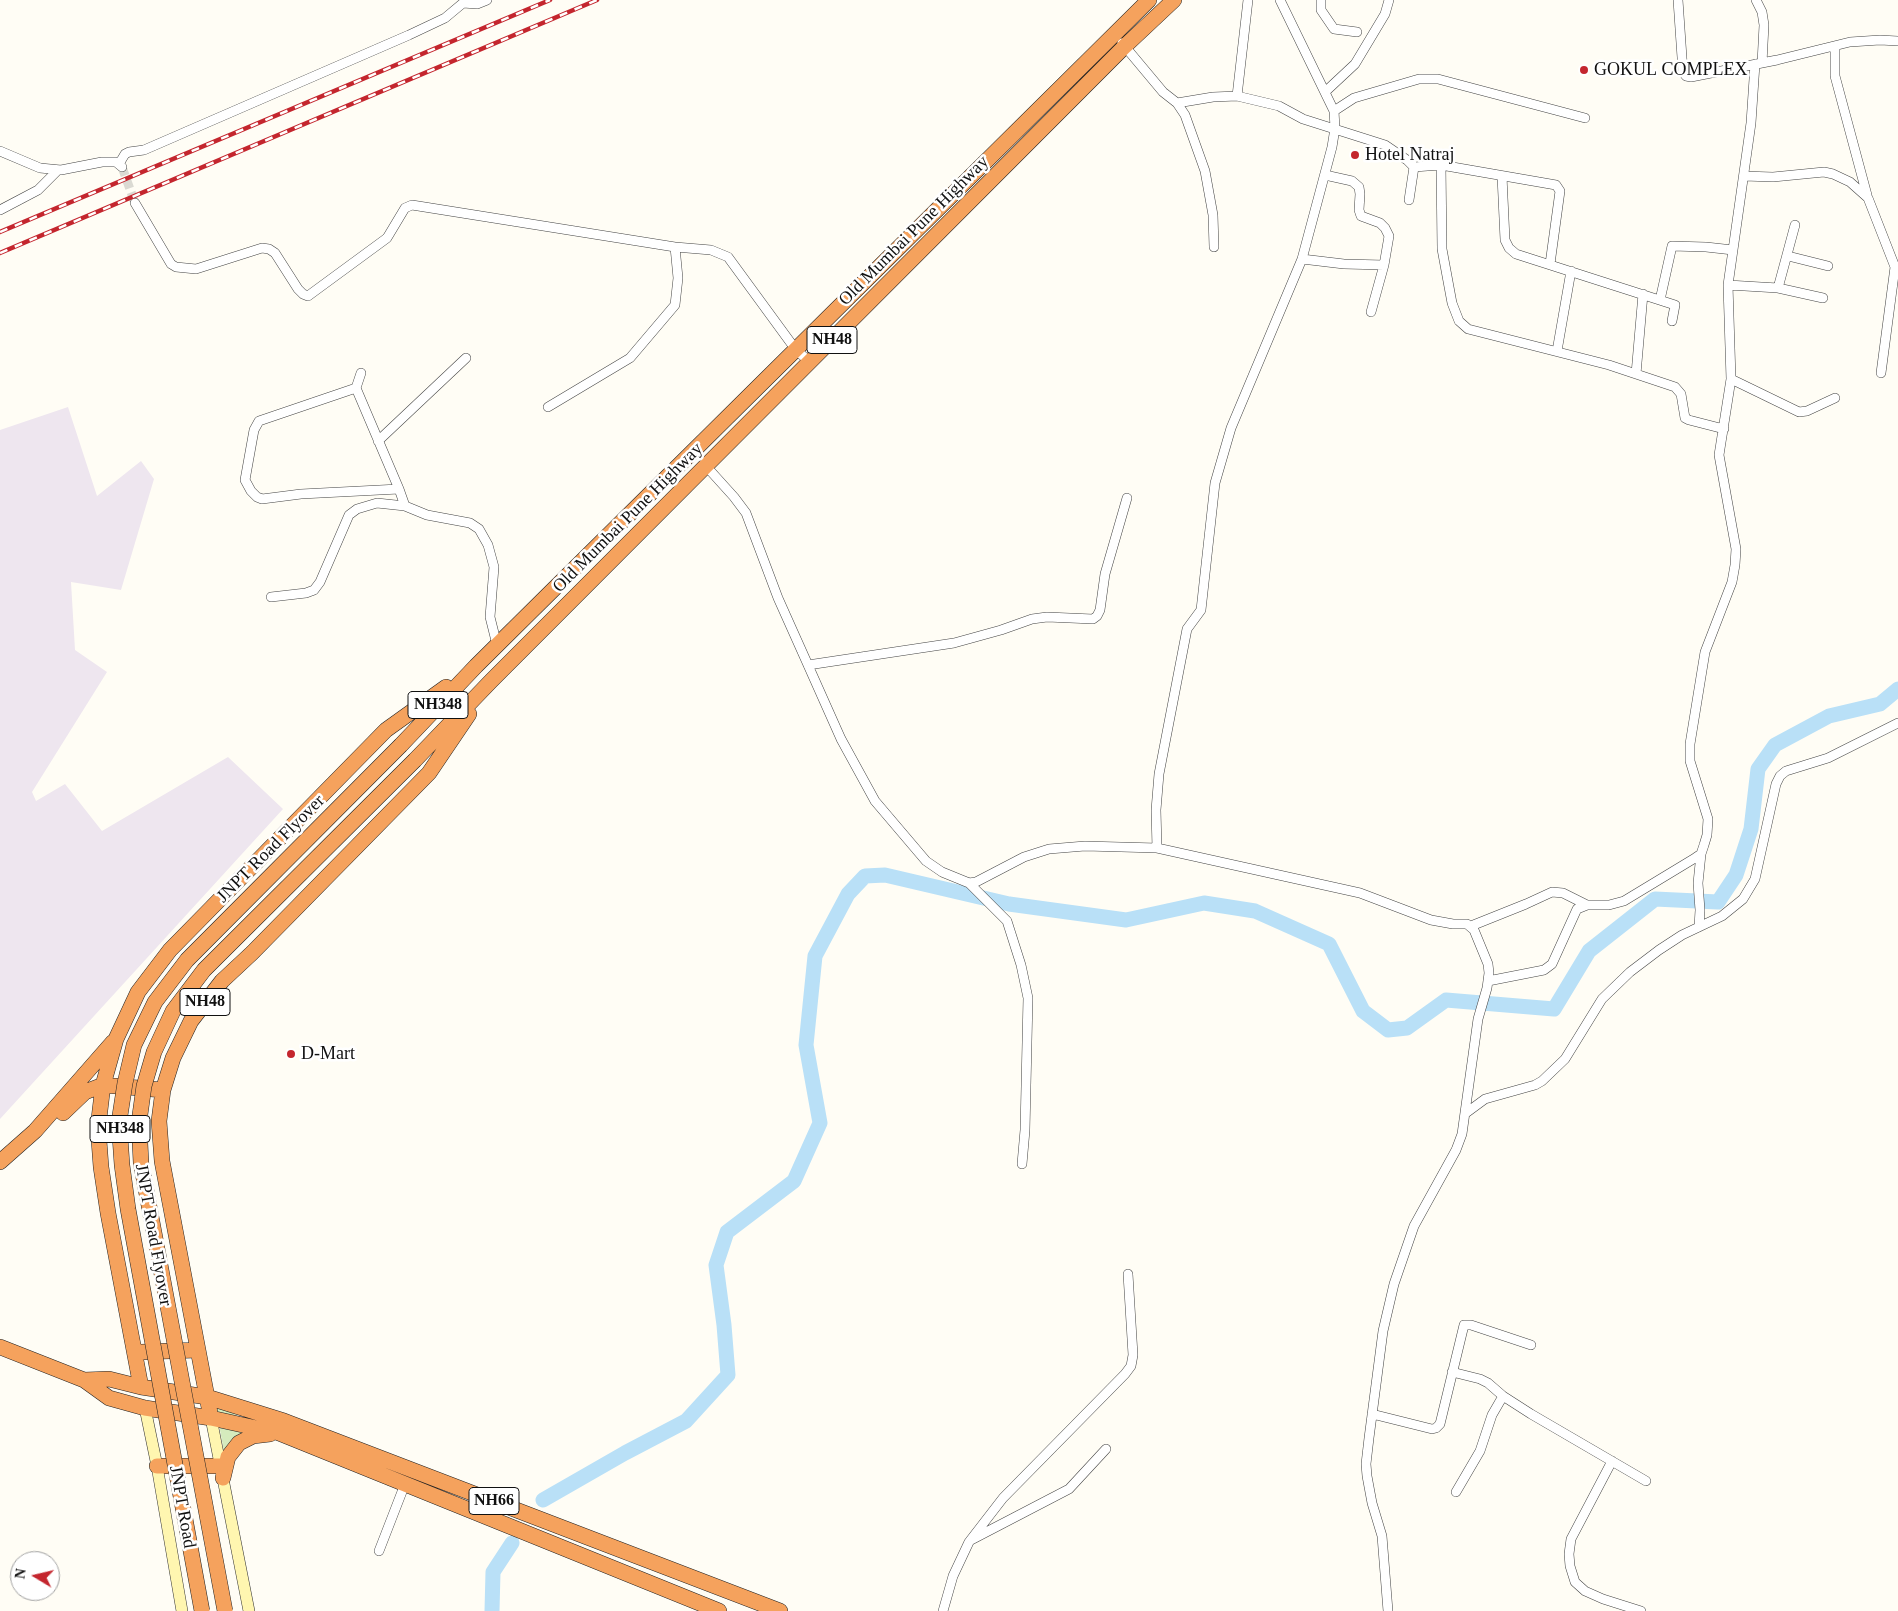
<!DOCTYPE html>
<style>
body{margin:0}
#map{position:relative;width:1898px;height:1611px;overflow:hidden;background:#fffdf5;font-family:"Times New Roman",serif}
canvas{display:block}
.north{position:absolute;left:10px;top:1551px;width:50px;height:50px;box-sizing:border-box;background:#fff;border:1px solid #a0a0a0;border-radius:50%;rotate:279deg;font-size:14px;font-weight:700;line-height:20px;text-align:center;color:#111}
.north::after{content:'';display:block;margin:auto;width:18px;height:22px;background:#c4262e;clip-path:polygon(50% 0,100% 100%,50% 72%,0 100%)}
</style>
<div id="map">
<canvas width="1898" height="1611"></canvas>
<div class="north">N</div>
</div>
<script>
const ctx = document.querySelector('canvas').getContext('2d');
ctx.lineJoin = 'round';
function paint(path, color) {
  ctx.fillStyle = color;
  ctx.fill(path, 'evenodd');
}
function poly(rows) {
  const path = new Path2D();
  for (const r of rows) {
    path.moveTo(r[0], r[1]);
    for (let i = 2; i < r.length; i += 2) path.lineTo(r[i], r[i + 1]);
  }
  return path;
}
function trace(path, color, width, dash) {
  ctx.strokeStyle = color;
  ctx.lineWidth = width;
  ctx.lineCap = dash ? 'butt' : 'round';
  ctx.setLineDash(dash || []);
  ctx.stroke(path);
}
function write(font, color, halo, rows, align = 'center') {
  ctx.font = font + ' "Times New Roman",serif';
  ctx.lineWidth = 5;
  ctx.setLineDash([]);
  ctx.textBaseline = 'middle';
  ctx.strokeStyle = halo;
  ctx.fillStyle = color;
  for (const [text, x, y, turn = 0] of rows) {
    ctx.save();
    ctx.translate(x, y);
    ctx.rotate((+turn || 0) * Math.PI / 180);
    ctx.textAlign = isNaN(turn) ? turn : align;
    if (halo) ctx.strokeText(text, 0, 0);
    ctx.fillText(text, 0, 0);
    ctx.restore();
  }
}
paint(poly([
 [68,407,97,496,141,461,154,479,121,590,71,582,75,650,107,672,32,792,36,801,65,784,102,831,228,757,283,809,0,1119,0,430]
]), '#eee6ef');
paint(poly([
 [215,1403,261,1429,224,1452]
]), '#d5ebbd');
trace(poly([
 [543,1500,625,1453,686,1421,728,1375,724,1325,716,1265,727,1232,794,1181,820,1123,806,1045,815,956,848,894,865,876,885,875,1009,904,1126,920,1204,903,1255,911,1329,944,1363,1011,1388,1030,1407,1028,1446,1000,1554,1009,1589,951,1655,899,1718,902,1736,875,1751,829,1758,769,1775,745,1829,716,1880,704,1898,689],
 [492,1611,493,1572,512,1543]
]), '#b9e0f7', 15);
trace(poly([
 [122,167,135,203]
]), '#dbdad3', 9, [9, 4.5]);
const street = poly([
 [1248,0,1237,96,1279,106,1303,119,1385,145,1407,160,1414,167,1441,165,1556,185,1560,191,1550,264],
 [1321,0,1321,10,1334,29,1357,32],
 [1678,0,1683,72,1686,76,1691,77,1777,60,1850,42,1880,40,1898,41],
 [1756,0,1762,12,1764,25,1762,63],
 [1122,43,1163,92,1177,103,1213,97,1237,96],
 [1835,46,1835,76,1867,195],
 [1325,92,1355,64,1385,14,1389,0],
 [1177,103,1185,115,1205,171,1213,215,1214,247],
 [1334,111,1354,98,1419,79,1438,79,1585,118],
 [0,151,40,168,61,170,102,162,116,162,122,167],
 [119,164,125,154,129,152,144,150,409,35,445,18,463,3,477,4,487,0],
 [1441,165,1442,249,1452,303,1459,321,1468,329,1609,365,1675,387,1681,394,1685,418,1689,420,1724,429],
 [1325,175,1352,181,1359,187,1360,194,1359,210,1361,216,1380,223,1385,228,1389,236,1384,265,1371,312],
 [1502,176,1505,240,1509,248,1516,254,1675,305,1672,321],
 [1744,176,1773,177,1824,172,1833,174,1850,182,1868,198,1895,267,1881,373],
 [1409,200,1414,167],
 [135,203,171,264,176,267,196,269,262,248,269,249,275,253,298,289,303,294,308,296,387,238,405,208,412,205,675,247,711,250,728,257,796,350,810,362],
 [0,210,38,190,58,170],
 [1788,256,1828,266],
 [1302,259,1344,264,1384,265],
 [1728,285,1778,288,1823,298],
 [1778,288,1795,225],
 [1660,300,1672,246,1706,247,1733,250],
 [1557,351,1571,271],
 [361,373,356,388,399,489,405,506],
 [1636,374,1643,294],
 [1731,379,1799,412,1807,411,1835,398],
 [356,388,259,421,254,430,245,480,251,491,257,497,262,499,301,494,399,489],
 [548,407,630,358,675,305,678,278,675,247],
 [378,441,466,358],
 [706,466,734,497,746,513,778,598,808,665,841,739,875,801,926,861,942,872,969,883,976,882,1024,857,1049,849,1085,846,1157,848,1360,893,1431,920,1453,924,1467,924,1474,930,1488,964,1489,973,1487,988,1478,1019,1462,1134,1456,1150,1414,1226,1394,1284,1383,1331,1369,1438,1366,1464,1367,1476,1372,1503,1382,1536,1388,1611],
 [271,597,306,593,314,590,320,582,349,515,357,509,377,503,405,506,427,515,470,523,479,529,488,545,494,567,490,617,497,645],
 [808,665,954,643,1001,630,1032,619,1047,617,1093,619,1097,616,1100,610,1105,574,1127,498],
 [1157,848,1156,810,1159,774,1187,629,1201,610,1215,483,1231,428,1302,259,1332,147,1335,128,1334,111,1280,0],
 [969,883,1007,921,1021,965,1028,998,1025,1130,1022,1164],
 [1471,926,1526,904,1552,892,1563,893,1587,905],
 [1699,927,1700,910,1698,883,1701,854],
 [1488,981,1544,970,1552,964,1577,909,1587,905,1609,905,1624,901,1695,858,1701,854,1704,845,1707,835,1708,819,1690,761,1690,744,1705,652,1732,582,1735,565,1736,549,1719,455,1731,379,1728,285,1751,123,1755,64],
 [1466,1113,1485,1099,1535,1085,1542,1081,1565,1059,1602,999,1630,972,1659,950,1682,935,1722,916,1743,899,1755,879,1776,784,1780,776,1786,771,1828,758,1898,723],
 [1452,1372,1480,1379,1488,1383,1503,1396,1531,1414,1646,1481],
 [1372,1414,1432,1429,1436,1428,1440,1424,1464,1325,1471,1325,1531,1345],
 [1612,1461,1571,1539,1569,1554,1570,1566,1575,1582,1585,1591,1603,1599,1641,1611],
 [1456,1492,1480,1451,1492,1415,1503,1396],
 [971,1540,1069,1489,1106,1449],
 [379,1551,405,1484],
 [943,1611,953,1576,969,1542,1003,1498,1125,1374,1131,1366,1133,1355,1128,1274]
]);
const secondary = poly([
 [145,1408,157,1466,182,1611],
 [211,1418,249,1611]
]);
const highway = poly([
 [401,745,476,666,1149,0],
 [415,760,491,681,1125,46,1174,0],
 [63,1113,85,1092,103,1085,163,1090],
 [0,1162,35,1131,113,1042],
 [0,1347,84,1380,109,1398,145,1408,211,1418,279,1433,719,1611],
 [141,1352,198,1350],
 [84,1380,109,1379,141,1387,207,1397,284,1421,780,1611],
 [141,1387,108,1213,101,1167,98,1127,103,1085,116,1039,138,992,170,950,386,730,446,687],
 [211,1418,162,1161,159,1121,163,1090,173,1058,191,1021,222,981,252,953,429,773,469,714],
 [157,1466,221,1466],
 [223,1478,228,1457,239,1443,253,1436,270,1434]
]);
trace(street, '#444', 10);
trace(secondary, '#333', 12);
trace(highway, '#222', 16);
trace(street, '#fff', 9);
trace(secondary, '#fff6b0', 11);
trace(highway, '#f5a25d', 15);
const rail = poly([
 [0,232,550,0],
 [0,253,597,0]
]);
trace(rail, '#c4262e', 4.5);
trace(rail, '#fff', 2.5, [8]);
const highwayBridge = poly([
 [202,1611,128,1209,122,1165,119,1122,125,1083,134,1045,155,1002,187,960,401,745],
 [225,1611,141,1163,139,1122,144,1086,154,1052,173,1011,204,970,415,760]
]);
trace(highwayBridge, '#222', 16, []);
trace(highwayBridge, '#f5a25d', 15);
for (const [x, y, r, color] of [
 [1584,70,5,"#c4262e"],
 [1355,155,5,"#c4262e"],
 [291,1054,5,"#c4262e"]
]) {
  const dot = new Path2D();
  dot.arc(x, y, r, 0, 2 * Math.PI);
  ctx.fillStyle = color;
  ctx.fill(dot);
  trace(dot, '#fff', 2);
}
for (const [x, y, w] of [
 [832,340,50],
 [438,705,60],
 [205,1002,50],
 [120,1129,60],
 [494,1501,50]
]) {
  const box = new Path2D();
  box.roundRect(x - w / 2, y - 13.5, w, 27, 4);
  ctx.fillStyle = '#fff';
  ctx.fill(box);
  trace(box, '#111', 1);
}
write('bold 16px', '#111', null, [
 ["NH48",832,340],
 ["NH348",438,705],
 ["NH48",205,1002],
 ["NH348",120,1129],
 ["NH66",494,1501]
]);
write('18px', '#111', '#fff', [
 ["GOKUL COMPLEX",1594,70],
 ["Hotel Natraj",1365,155],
 ["D-Mart",301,1054]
], 'left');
write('18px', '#111', '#fff', [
 ["Old Mumbai Pune Highway",914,231,-45],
 ["Old Mumbai Pune Highway",628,518,-45],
 ["JNPT Road Flyover",271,849,-45],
 ["JNPT Road Flyover",153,1235,80],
 ["JNPT Road",182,1507,80]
]);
</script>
